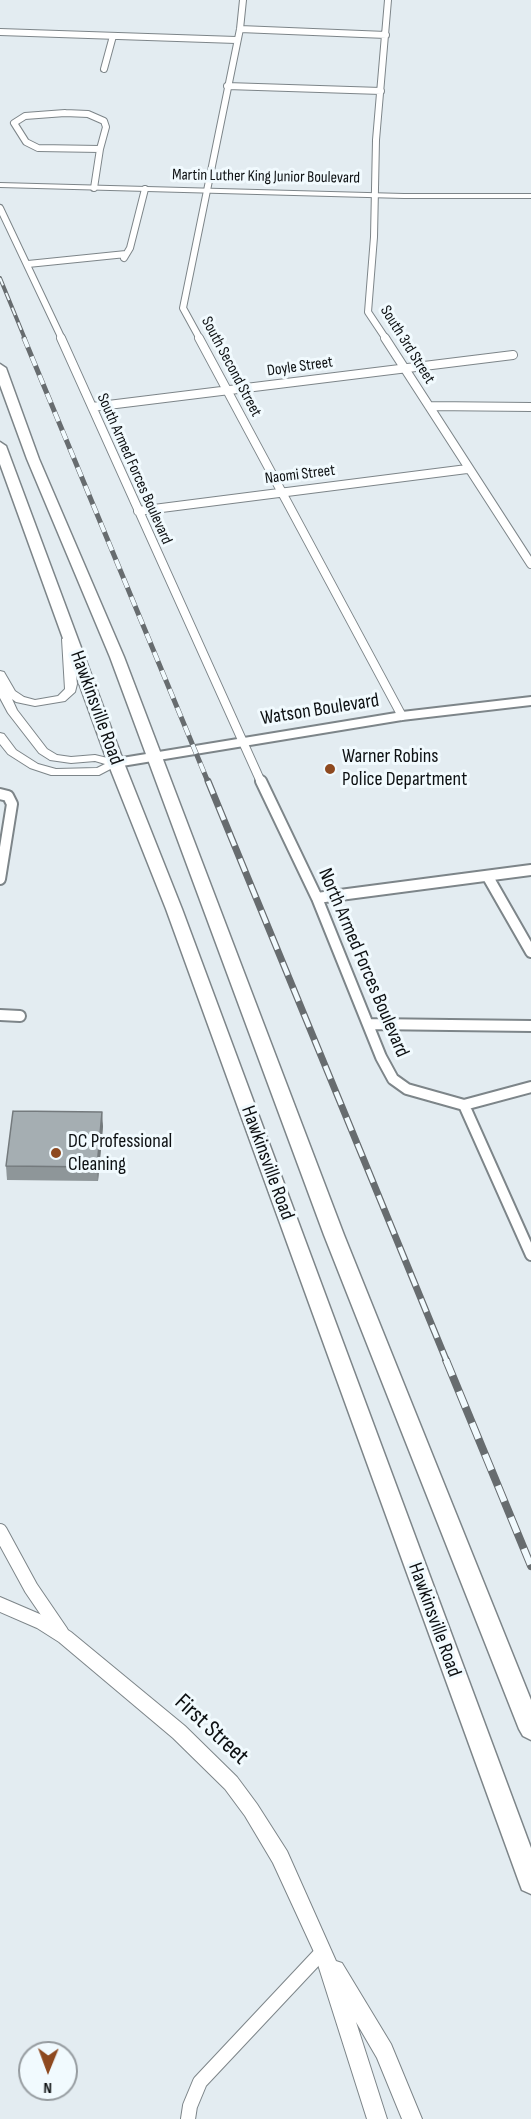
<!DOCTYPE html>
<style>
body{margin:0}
#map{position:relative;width:531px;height:2119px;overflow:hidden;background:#e3ecf1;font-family:"Sofia Sans Condensed",sans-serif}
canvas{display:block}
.north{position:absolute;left:18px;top:2041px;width:60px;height:60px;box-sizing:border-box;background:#f1fafe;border:2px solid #969ca0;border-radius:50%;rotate:181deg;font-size:16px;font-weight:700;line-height:24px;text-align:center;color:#0d1012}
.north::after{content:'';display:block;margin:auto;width:21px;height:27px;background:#8e491f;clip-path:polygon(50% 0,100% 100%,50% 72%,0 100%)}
</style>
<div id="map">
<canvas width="531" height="2119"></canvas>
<div class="north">N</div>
</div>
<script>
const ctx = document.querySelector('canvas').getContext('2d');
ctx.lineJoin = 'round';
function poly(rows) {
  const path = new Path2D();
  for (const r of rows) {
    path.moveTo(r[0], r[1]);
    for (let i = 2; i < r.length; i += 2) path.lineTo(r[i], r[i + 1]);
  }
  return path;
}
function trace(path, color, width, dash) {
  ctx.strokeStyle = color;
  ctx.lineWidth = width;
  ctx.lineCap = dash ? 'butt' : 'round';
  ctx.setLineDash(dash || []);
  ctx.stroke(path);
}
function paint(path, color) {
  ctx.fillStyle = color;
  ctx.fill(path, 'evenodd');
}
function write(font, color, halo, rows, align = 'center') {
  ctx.font = font + ' "Sofia Sans Condensed",sans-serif';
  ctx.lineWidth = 6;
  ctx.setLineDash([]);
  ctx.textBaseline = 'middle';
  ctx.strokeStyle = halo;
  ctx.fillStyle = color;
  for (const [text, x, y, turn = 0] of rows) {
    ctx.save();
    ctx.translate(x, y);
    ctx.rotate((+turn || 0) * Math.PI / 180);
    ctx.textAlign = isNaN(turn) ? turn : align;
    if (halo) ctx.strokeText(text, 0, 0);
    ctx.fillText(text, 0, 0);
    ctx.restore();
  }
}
const minorFar3 = poly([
 [240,29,386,35],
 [0,32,236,40],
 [104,69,113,36],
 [227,86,381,91],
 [65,113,88,114,104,121,106,127,100,149,38,148,26,142,14,123,25,116,65,113],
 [94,188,100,149],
 [0,208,62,339],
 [124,258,130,248,145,189],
 [28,264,126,254],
 [200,339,183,308,240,29,243,0],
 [386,339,368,312,374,237,376,140,388,0]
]);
const minorFar2 = poly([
 [61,338,261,782],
 [199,338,402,716],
 [385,338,531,564],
 [429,406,531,407],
 [92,407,513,355],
 [138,511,467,469]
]);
const minorFar1 = poly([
 [261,781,317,898,381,1057,393,1079,407,1089,464,1105,531,1255],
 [0,794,8,796,12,804,0,879],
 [488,877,531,952],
 [317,898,531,870],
 [0,1015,20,1016],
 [370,1024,531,1026],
 [464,1105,531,1087]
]);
const minor = poly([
 [0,1531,31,1588,61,1632],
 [188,2119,190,2106,200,2082,323,1951]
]);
const tertiary = poly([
 [0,183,404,194,531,194,531,198,404,198,0,187,0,183],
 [67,636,72,639,77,684,75,692,65,701,35,706,16,702,12,699,17,710,47,749,57,755,71,757,95,755,120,761,122,763,99,775,51,775,30,768,8,754,0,744,0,733,4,734,16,750,38,764,56,769,97,768,105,764,95,761,71,763,50,760,39,753,8,713,0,698,0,671,4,672,15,691,24,697,35,700,58,696,65,689,62,639,67,636],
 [0,1597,49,1618,71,1632,185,1726,237,1777,257,1804,287,1851,336,1961,342,1963,391,2044,422,2119,402,2119,377,2058,356,2022,387,2119,367,2119,314,1952,273,1863,245,1816,225,1789,173,1738,59,1642,37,1628,0,1612,0,1597]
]);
const secondary = poly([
 [531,697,531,705,402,720,116,767,109,763,116,759,402,712,531,697]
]);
const primary = poly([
 [0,364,6,368,39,459,124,657,344,1235,531,1700,531,1740,523,1736,519,1729,324,1235,110,657,27,459,0,385,0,364],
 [0,442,6,446,124,763,182,909,531,1848,531,1894,522,1890,519,1882,166,909,108,763,0,464,0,442]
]);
trace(minorFar3, '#7d8589', 8);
trace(minorFar2, '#7d8589', 10);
trace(minorFar1, '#7d8589', 14);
trace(minor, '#7d8589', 16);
trace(tertiary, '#7d8589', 2);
trace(secondary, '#7d8589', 4);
trace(primary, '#7d8589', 3);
trace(minorFar3, '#fff', 6);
trace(minorFar2, '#fff', 8);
trace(minorFar1, '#fff', 10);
trace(minor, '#fff', 14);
paint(tertiary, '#fff');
paint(secondary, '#fff');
paint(primary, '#fff');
const railFar3 = poly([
 [0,278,25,339]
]);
const railFar2 = poly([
 [24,338,208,782]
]);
const railFar1 = poly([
 [208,781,447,1362]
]);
const rail = poly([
 [446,1360,531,1566]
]);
trace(railFar3, '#676c6f', 4);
trace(railFar2, '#676c6f', 5);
trace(railFar1, '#676c6f', 7);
trace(rail, '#676c6f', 8);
trace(railFar3, '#f1fafe', 2, [8]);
trace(railFar2, '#f1fafe', 4, [10]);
trace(railFar1, '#f1fafe', 4.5, [14]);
trace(rail, '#f1fafe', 6, [17]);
paint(poly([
 [103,1126,98,1181,7,1180,6,1166]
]), '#8e9699');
paint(poly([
 [102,1112,103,1126,98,1181,97,1167]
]), '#747a7d');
const building = poly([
 [13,1111,102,1112,97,1167,6,1166,13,1111]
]);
paint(building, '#a5aeb2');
trace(building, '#747a7d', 1.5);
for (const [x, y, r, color] of [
 [330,769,6,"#8e491f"],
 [56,1153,6,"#8e491f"]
]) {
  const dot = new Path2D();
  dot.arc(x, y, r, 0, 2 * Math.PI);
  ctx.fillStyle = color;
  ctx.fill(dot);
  trace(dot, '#f1fafe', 2);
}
write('16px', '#0d1012', '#f1fafe', [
 ["Martin Luther King Junior Boulevard",266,177,1],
 ["South 3rd Street",407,345,58],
 ["South Second Street",231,367,62],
 ["Doyle Street",300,367,-8],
 ["South Armed Forces Boulevard",134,469,66],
 ["Naomi Street",300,475,-7]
]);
write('20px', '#0d1012', '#f1fafe', [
 ["Hawkinsville Road",96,708,70],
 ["Watson Boulevard",320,710,-9],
 ["North Armed Forces Boulevard",363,963,67],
 ["Hawkinsville Road",267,1163,70],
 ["Hawkinsville Road",434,1620,70]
]);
write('20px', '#0d1012', '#f1fafe', [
 ["Warner Robins",342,757],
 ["Police Department",342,780],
 ["DC Professional",68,1142],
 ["Cleaning",68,1165]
], 'left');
write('24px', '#0d1012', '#f1fafe', [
 ["First Street",211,1730,43]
]);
</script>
